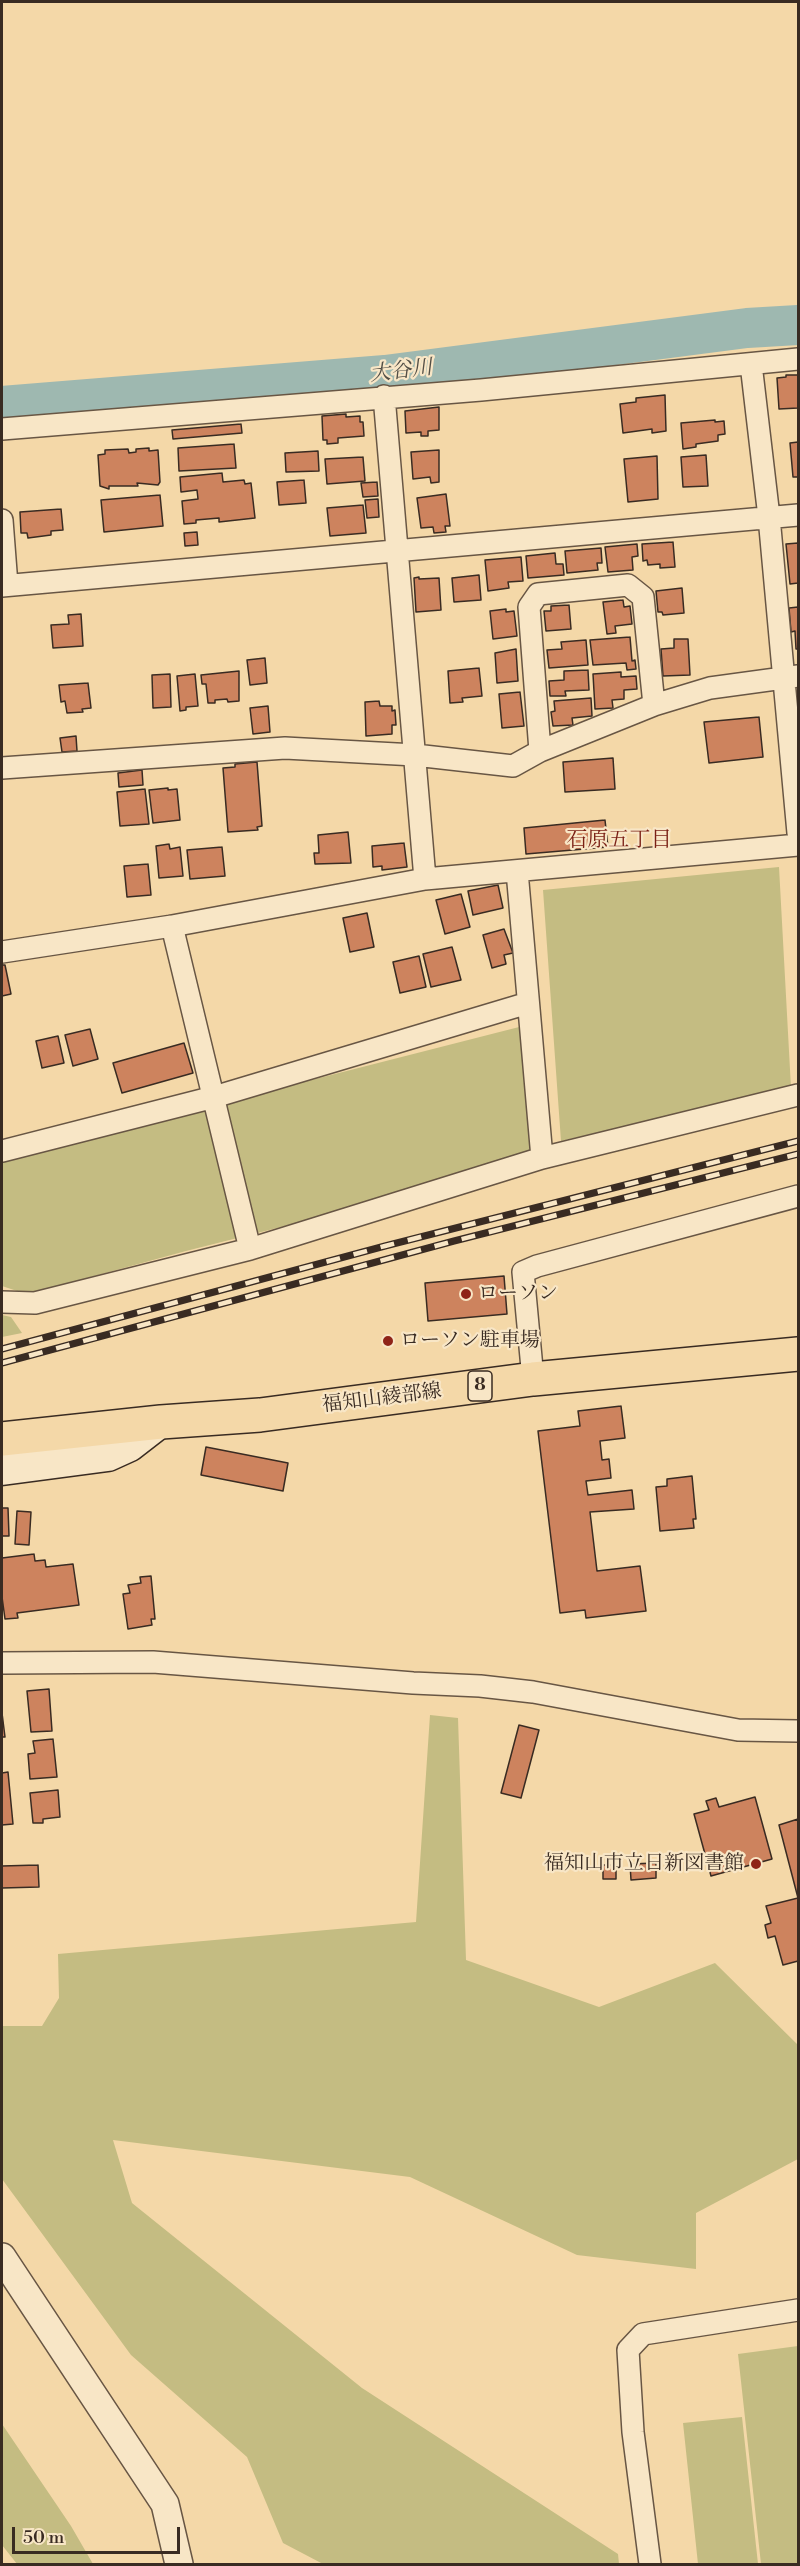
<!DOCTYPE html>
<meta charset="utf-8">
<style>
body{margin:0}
#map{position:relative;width:800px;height:2566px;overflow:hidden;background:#f4d8a8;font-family:"Libre Bodoni",serif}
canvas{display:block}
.frame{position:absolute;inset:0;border:3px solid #392b22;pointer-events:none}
.scale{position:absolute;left:12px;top:2527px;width:168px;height:27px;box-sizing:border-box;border:3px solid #392b22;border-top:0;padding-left:8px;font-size:18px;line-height:21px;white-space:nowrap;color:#392b22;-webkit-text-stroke:4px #f8e6c6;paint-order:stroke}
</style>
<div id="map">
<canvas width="800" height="2566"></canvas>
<div class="frame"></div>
<div class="scale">50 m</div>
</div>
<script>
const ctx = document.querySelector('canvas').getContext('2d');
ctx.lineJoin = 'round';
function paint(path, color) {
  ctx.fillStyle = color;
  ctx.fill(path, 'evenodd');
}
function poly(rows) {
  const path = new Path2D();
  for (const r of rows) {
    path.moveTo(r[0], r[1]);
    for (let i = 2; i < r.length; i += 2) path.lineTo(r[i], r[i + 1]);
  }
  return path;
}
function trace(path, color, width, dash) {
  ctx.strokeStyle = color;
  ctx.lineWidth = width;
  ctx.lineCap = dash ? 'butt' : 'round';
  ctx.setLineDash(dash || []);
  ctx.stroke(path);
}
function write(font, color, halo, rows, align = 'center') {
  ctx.font = font + ' "Libre Bodoni","Noto Serif JP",serif';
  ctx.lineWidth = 4.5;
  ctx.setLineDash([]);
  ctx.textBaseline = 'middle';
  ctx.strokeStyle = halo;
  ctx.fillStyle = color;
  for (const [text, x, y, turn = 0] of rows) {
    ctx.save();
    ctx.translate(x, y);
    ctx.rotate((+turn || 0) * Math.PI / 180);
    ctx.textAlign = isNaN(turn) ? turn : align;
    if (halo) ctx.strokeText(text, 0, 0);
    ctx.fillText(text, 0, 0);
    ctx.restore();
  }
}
paint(poly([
 [779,867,791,1088,561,1141,543,890],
 [523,1026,538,1162,186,1251,43,1290,26,1294,2,1286,2,1159],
 [2,1315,11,1317,22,1333,2,1337],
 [430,1715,458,1718,466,1960,599,2007,715,1963,798,2045,798,2159,696,2213,696,2269,577,2255,410,2177,113,2140,132,2203,362,2388,618,2554,619,2564,323,2564,283,2543,247,2457,131,2355,2,2179,2,2026,42,2026,59,1998,58,1954,416,1922],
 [798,2346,798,2564,761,2564,738,2354],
 [742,2417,758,2564,698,2564,683,2423],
 [2,2424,71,2526,93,2564,17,2564,2,2545]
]), '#c4bc82');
trace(poly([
 [2,406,385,375,747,328,798,325]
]), '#9eb8b0', 40);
const building = poly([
 [786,375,798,375,798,408,779,409,777,378,786,377,786,375],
 [665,395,666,431,652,433,652,429,623,433,620,404,636,402,636,398,665,395],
 [439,407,439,430,428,431,428,436,421,436,421,432,406,433,405,411,439,407],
 [346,414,346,417,360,416,360,422,363,422,364,436,338,438,338,443,327,444,327,440,323,440,322,416,346,414],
 [715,420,715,422,724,421,725,434,718,435,718,441,696,444,696,447,683,449,681,423,715,420],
 [241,424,242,433,173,439,172,430,241,424],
 [798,442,798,477,793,477,790,443,798,442],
 [234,444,236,468,179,471,178,448,234,444],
 [149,448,149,451,158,450,160,482,158,485,137,483,138,486,109,486,109,489,100,486,98,455,105,454,105,450,128,449,129,453,136,452,136,449,149,448],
 [439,450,439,482,431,483,430,477,413,479,411,452,439,450],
 [318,451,319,471,286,472,285,453,318,451],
 [706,455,708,486,683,487,681,457,706,455],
 [657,456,658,499,628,502,624,459,657,456],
 [363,457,365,481,327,484,325,459,363,457],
 [222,473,223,482,244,480,245,484,251,483,255,518,219,522,219,518,196,520,196,523,184,524,182,501,198,499,197,490,181,492,180,477,222,473],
 [304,480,306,503,279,505,277,482,304,480],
 [377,482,378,496,363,497,361,483,377,482],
 [446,494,450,526,445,526,446,532,434,533,433,527,421,528,417,498,446,494],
 [160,495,163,526,104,532,101,500,160,495],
 [378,499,379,517,367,518,365,500,378,499],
 [363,505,366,533,330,536,327,508,363,505],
 [61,509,63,530,51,531,51,535,28,538,27,533,21,533,20,512,61,509],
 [197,532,198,545,185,546,184,533,197,532],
 [673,542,675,567,660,568,660,564,648,565,647,560,643,561,642,544,673,542],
 [798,543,798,583,790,584,786,544,798,543],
 [637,544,638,556,632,557,633,570,608,572,605,547,637,544],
 [601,548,602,563,597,563,598,570,567,573,565,551,601,548],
 [555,553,556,564,563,564,564,575,528,578,526,556,555,553],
 [521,557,523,581,508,582,509,588,488,591,485,560,521,557],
 [479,575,481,600,454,602,452,578,479,575],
 [419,577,419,579,439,578,441,610,416,612,414,578,419,577],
 [682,588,684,613,663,615,662,612,658,612,656,591,682,588],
 [623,600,624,607,630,606,632,624,615,626,616,633,607,634,603,602,623,600],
 [569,605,571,629,546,631,544,611,551,611,551,606,569,605],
 [798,607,798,649,796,649,795,631,791,632,789,608,798,607],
 [506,609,506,612,514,611,517,636,493,639,490,611,506,609],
 [81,614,83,646,53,648,51,625,69,624,68,615,81,614],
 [630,637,632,661,635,660,636,669,627,670,626,663,593,665,590,640,630,637],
 [674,639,688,639,690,675,663,676,661,649,674,648,674,639],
 [586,640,588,665,549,668,547,650,562,649,561,642,586,640],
 [516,649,518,681,497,683,495,653,516,649],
 [265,658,267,683,250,685,247,660,265,658],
 [479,668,482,696,462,698,463,702,450,703,448,671,479,668],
 [588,670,589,690,565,691,566,696,550,696,549,681,564,680,564,671,588,670],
 [239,671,239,701,228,702,227,699,215,700,215,703,208,703,206,684,202,684,201,675,239,671],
 [621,672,621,677,636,676,637,689,624,690,624,699,612,700,613,708,595,709,593,674,621,672],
 [170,674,171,707,153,708,152,675,170,674],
 [195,674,198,706,186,707,186,710,180,711,177,676,195,674],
 [88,683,91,708,82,709,83,712,67,713,65,701,61,702,59,685,88,683],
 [520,692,524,726,502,728,499,694,520,692],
 [591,698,592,716,572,718,573,725,553,726,551,712,555,711,554,701,591,698],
 [379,701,380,706,392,706,392,711,395,710,396,725,392,725,392,734,366,736,365,702,379,701],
 [268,706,270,732,253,734,250,708,268,706],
 [759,717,763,757,709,763,704,722,759,717],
 [76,736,77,751,62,752,60,738,76,736],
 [613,758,615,789,565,792,563,762,613,758],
 [257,762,262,826,257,827,258,830,228,832,223,768,235,767,235,764,257,762],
 [142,770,143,785,119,787,118,773,142,770],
 [168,788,168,790,177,789,180,820,153,823,149,790,168,788],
 [145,789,149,824,120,826,117,792,145,789],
 [605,820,608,847,526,854,524,828,605,820],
 [348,832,351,863,315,864,314,853,319,853,318,835,348,832],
 [404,843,407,867,382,870,382,866,373,867,372,846,404,843],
 [169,844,170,849,180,847,183,876,159,878,156,846,169,844],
 [222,847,225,876,190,879,187,850,222,847],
 [148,864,151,895,127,897,124,866,148,864],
 [498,885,503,908,473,915,468,891,498,885],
 [461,894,470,927,445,934,436,900,461,894],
 [367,913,374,947,350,952,343,918,367,913],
 [504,929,513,953,504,955,506,964,492,968,483,935,504,929],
 [452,947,461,980,431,987,423,954,452,947],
 [419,956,426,987,400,993,393,962,419,956],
 [2,965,5,965,11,994,2,996,2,965],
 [90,1029,98,1059,73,1066,65,1035,90,1029],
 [58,1036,64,1063,42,1068,36,1041,58,1036],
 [184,1043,193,1073,122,1093,113,1063,184,1043],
 [504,1276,507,1314,428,1321,425,1283,504,1276],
 [621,1406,625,1438,600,1441,602,1460,609,1459,611,1478,586,1481,588,1495,632,1490,634,1509,590,1512,597,1571,640,1566,646,1611,586,1618,585,1610,560,1613,538,1431,580,1426,578,1411,621,1406],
 [206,1447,288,1463,283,1491,201,1475,206,1447],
 [692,1476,696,1519,693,1519,694,1528,660,1531,656,1487,667,1486,667,1479,692,1476],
 [2,1508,8,1508,9,1536,2,1536,2,1508],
 [17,1511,31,1512,29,1545,15,1544,17,1511],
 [34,1554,35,1561,45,1560,46,1567,73,1564,79,1605,17,1613,18,1618,5,1619,2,1597,2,1558,34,1554],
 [151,1576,155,1619,151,1619,152,1625,128,1629,123,1594,130,1593,128,1585,141,1583,140,1577,151,1576],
 [49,1689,52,1731,31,1732,27,1691,49,1689],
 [2,1713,5,1737,2,1737,2,1713],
 [519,1725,539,1730,521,1798,501,1793,519,1725],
 [53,1739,57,1777,30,1779,28,1754,35,1753,33,1741,53,1739],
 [8,1772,13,1824,2,1825,2,1773,8,1772],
 [58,1790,60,1817,43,1819,43,1823,33,1823,30,1793,58,1790],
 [755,1797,772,1859,711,1876,694,1814,709,1810,706,1801,716,1798,719,1807,755,1797],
 [798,1819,798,1961,783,1965,775,1936,768,1938,765,1925,771,1923,766,1906,798,1898,779,1825,798,1819],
 [656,1863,656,1878,631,1880,630,1864,656,1863],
 [38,1865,39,1887,2,1888,2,1866,38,1865],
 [603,1865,616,1865,616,1879,603,1879,603,1865]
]);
paint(building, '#cd835e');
trace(building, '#392b22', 1.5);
const minor = poly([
 [751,364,769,517,798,833],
 [384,396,425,879],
 [2,429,481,390,798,359],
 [2,520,7,585],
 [2,586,798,515],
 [540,751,529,607,538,594,628,585,643,597,654,705],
 [2,768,285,748,415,755,513,766,540,751,654,705,710,688,798,676],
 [517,871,542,1158],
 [172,926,250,1249],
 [2,952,172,926,425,879,798,845],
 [2,1151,214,1097,528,1003],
 [2,1302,35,1303,250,1249,542,1158,798,1095],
 [533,1379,523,1272,537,1266,798,1196],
 [2,1663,153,1662,413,1683,480,1686,533,1692,738,1730,798,1731],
 [650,2564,633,2432,628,2350,643,2334,798,2310]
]);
const tertiary = poly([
 [2,2257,165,2504,179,2564]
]);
const secondary = poly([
 [2,1470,108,1456,130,1446,161,1422]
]);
const primary = poly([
 [2,1439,161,1422,260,1415,533,1379,798,1354]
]);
trace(minor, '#685644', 24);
trace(tertiary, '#685644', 30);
trace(secondary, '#392b22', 33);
trace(primary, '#392b22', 36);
trace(minor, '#f8e6c6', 21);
trace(tertiary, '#f8e6c6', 27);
trace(secondary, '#f8e6c6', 30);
trace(primary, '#f4d8a8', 33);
const rail = poly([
 [2,1349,385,1246,798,1141],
 [2,1363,454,1241,798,1154]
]);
trace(rail, '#392b22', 7);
trace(rail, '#f8e6c6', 4.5, [14]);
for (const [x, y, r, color] of [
 [466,1294,6,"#8f2418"],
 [388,1341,6,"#8f2418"],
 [756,1864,6,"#8f2418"]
]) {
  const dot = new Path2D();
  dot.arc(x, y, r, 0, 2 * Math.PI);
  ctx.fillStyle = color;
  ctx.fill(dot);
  trace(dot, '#f8e6c6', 2);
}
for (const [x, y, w] of [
 [480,1386,24]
]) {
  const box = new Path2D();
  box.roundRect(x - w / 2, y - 15, w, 30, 4.5);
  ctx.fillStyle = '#f8e6c6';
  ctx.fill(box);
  trace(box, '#392b22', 1.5);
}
write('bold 18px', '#392b22', null, [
 ["8",480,1386]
]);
write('20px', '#392b22', '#f8e6c6', [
 ["ローソン",478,1294],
 ["ローソン駐車場",400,1341],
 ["福知山市立日新図書館",744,1864,"right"]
], 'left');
write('20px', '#392b22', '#f8e6c6', [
 ["福知山綾部線",382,1399,-7]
]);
write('italic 21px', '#524e46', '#f8e6c6', [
 ["大谷川",401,372,-7]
]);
write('21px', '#7a1f14', '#f8e6c6', [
 ["石原五丁目",619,841]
]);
</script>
